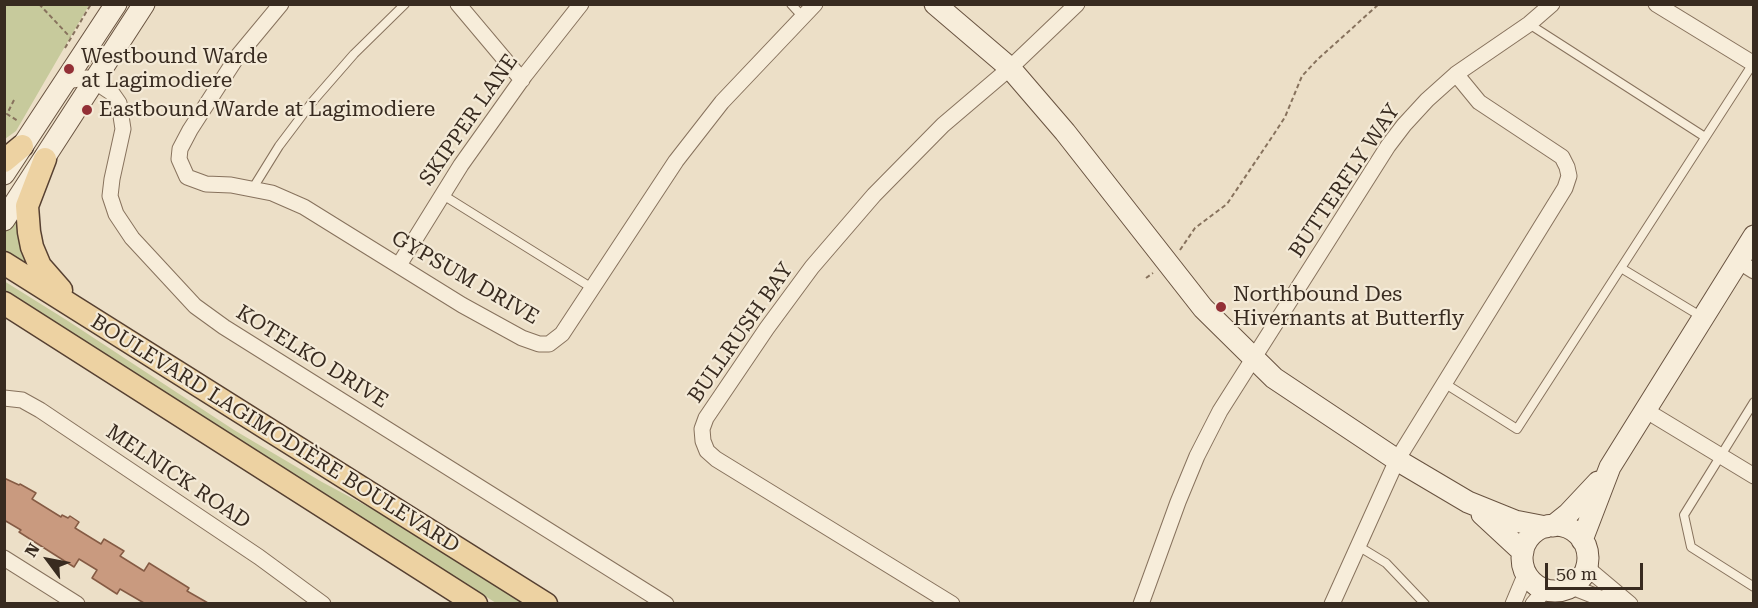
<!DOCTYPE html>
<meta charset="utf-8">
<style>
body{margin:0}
#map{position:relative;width:1758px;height:608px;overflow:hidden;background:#ecdfc7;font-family:"Roboto Serif",serif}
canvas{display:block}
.frame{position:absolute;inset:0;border:6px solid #382b20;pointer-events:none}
.north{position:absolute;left:18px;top:530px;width:60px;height:60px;-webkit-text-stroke:4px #f4ead7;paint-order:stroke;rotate:302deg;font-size:16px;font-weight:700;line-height:24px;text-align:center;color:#382b20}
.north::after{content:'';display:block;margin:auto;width:21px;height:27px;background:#382b20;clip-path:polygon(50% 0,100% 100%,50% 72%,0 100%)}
.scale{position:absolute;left:1545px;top:563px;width:98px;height:27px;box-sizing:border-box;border:3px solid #382b20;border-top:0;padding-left:8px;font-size:18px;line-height:21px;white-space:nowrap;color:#382b20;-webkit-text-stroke:4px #f4ead7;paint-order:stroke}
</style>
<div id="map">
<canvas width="1758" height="608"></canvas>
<div class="frame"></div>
<div class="north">N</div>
<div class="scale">50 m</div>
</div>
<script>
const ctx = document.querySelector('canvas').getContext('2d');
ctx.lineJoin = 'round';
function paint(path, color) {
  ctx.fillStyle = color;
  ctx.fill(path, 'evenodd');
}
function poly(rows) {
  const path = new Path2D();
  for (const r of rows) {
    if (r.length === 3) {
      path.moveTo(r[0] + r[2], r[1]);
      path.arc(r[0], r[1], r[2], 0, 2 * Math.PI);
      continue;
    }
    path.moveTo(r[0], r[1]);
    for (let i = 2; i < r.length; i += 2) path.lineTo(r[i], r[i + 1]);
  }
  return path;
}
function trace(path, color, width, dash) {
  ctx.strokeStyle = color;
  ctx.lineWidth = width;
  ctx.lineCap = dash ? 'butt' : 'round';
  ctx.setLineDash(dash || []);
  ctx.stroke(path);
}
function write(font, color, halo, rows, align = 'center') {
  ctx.font = font + ' "Roboto Serif",serif';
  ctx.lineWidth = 4.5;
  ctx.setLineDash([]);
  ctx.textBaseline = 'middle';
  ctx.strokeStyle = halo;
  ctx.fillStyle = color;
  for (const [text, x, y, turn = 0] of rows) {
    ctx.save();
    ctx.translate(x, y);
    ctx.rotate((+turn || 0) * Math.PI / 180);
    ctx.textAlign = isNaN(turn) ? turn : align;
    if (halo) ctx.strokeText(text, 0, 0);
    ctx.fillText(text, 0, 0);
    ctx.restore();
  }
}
paint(poly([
 [5,4,89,5,16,131,5,139],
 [22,207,30,267,5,251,4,234],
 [4,281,68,321,234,430,322,482,389,518,526,603,496,603,170,395,5,293]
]), '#c7ca9c');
const building = poly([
 [4,478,19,485,20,484,36,493,32,499,61,517,62,515,68,518,70,516,79,522,75,528,101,544,104,539,124,551,120,556,144,571,149,563,189,588,187,591,208,603,144,603,120,589,117,594,103,585,92,578,97,570,79,559,74,567,19,532,21,530,4,520,4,478]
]);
paint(building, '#c99a7f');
trace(building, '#855b44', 1.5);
const lane = poly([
 [791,4,802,16],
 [1529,24,1705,137],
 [253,188,279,146,313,101,354,54,405,4],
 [443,195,592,288],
 [1621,268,1702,317],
 [1444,383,1517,429,1754,62],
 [1754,402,1684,515,1691,547,1754,587],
 [1358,546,1386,563,1425,604]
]);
const street = poly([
 [281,4,237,57,190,130,180,149,179,159,187,177,206,184,231,185,272,193,304,207,462,305,522,338,539,344,549,344,562,334,676,161,722,102,815,4],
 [458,4,522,80],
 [1656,4,1754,64],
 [61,86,72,80,87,78,94,81,112,93,119,103,123,129,112,179,110,196,116,214,132,238,195,306,224,327,666,604],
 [1738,261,1754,271],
 [399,265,461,165,525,75,581,4],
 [4,398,22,400,40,410,259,557,323,604],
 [1645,410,1754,476],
 [4,558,77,604],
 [1586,567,1630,604],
 [1572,587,1615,604],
 [952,604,716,459,707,451,703,441,702,429,706,418,767,328,812,267,874,195,943,125,1010,68,1077,4],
 [1141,604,1178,502,1197,456,1220,411,1388,146,1404,125,1427,100,1456,74,1529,24,1552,4],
 [1332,604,1397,460,1565,188,1569,176,1567,167,1562,157,1479,102,1456,74],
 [1513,604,1526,573],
 [1533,604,1545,590]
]);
const secondary = poly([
 [935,4,1010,68,1065,132,1203,308,1274,378,1397,460,1468,502,1515,521,1546,527],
 [4,174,116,4],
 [4,220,144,4],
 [1482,514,1523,552],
 [1555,558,33],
 [1553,526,1568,514,1598,482],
 [1582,540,1610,467,1754,236]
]);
const primary = poly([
 [45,159,27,206,29,232,32,247,40,266,61,290],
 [4,161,22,146],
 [4,263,546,604],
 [4,303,476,604]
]);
trace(lane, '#87725d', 10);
trace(street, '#87725d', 17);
trace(secondary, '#695340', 23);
trace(primary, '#564031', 25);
trace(poly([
 [39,4,70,37],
 [65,48,91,4],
 [14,100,7,114,18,121],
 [1180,250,1195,228,1227,204,1274,134,1285,117,1302,76,1318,59,1379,4],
 [1146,278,1153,273]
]), '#87725d', 2, [4.5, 3]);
trace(lane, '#f7edda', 8);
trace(street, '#f7edda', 15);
trace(secondary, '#f7edda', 21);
trace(primary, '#edd2a2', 22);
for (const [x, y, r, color] of [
 [69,69,6,"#933036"],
 [87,110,6,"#933036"],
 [1221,307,6,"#933036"]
]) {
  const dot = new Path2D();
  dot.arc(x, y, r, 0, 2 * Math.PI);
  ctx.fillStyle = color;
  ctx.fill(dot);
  trace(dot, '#f4ead7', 2);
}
write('21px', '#382b20', '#f4ead7', [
 ["Westbound Warde",81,57],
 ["at Lagimodiere",81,81],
 ["Eastbound Warde at Lagimodiere",99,110],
 ["Northbound Des",1233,295],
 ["Hivernants at Butterfly",1233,319]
], 'left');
write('21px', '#382b20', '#f4ead7', [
 ["SKIPPER LANE",469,120,-55],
 ["BUTTERFLY WAY",1345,181,-56],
 ["GYPSUM DRIVE",465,278,30],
 ["BULLRUSH BAY",741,333,-55],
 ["KOTELKO DRIVE",312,357,32],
 ["BOULEVARD LAGIMODIÈRE BOULEVARD",275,434,32],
 ["MELNICK ROAD",178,477,34]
]);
</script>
